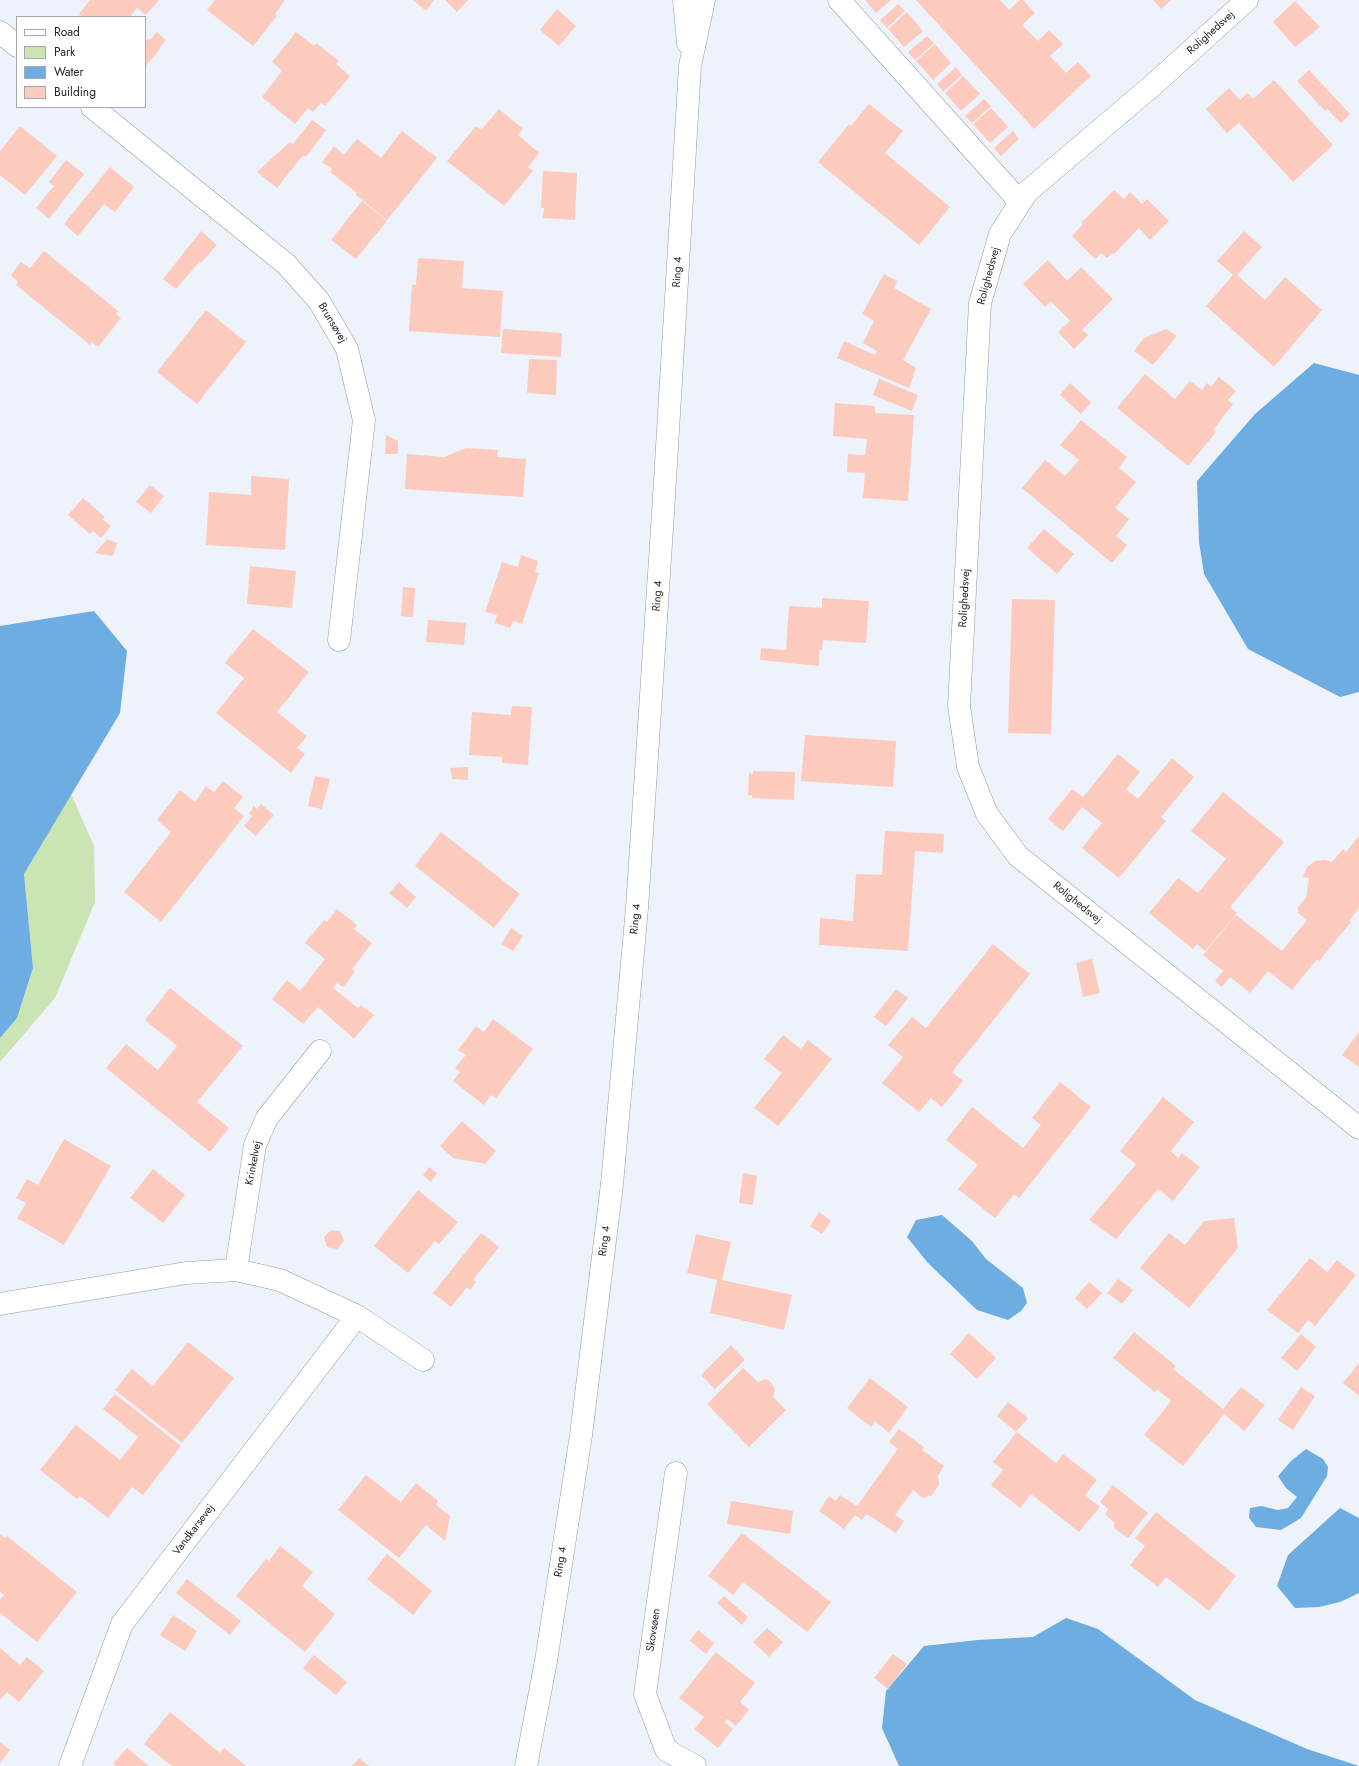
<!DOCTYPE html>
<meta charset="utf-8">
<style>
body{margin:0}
#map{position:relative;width:1359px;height:1766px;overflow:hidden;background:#edf2fb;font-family:Jost,sans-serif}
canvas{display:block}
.legend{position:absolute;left:16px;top:16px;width:130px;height:92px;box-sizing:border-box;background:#fff;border:1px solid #a7a8a9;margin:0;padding:5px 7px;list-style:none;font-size:12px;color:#242529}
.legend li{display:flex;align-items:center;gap:8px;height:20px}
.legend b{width:20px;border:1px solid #a7a8a9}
</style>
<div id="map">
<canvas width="1359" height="1766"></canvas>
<ul class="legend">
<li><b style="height:5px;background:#fff"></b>Road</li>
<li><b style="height:11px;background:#cae5b3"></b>Park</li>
<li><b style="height:11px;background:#6dade2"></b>Water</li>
<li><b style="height:11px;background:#fdcabe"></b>Building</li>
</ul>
</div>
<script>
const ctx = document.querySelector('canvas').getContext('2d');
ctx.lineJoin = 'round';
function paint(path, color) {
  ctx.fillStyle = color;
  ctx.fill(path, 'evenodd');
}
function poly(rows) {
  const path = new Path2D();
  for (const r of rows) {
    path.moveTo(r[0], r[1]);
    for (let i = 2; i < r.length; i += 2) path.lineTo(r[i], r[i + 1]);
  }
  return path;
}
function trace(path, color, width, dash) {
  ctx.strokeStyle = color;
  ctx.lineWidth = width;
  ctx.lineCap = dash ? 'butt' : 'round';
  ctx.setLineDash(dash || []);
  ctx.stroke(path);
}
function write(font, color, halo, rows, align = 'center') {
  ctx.font = font + ' Jost,sans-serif';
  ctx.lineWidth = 3;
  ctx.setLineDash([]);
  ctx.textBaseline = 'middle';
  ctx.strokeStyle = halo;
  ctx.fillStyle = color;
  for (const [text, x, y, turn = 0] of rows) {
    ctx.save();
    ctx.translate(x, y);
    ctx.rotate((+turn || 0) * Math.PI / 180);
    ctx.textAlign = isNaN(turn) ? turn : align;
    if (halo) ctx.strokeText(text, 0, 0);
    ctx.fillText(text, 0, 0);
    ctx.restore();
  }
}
paint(poly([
 [71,794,94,846,95,902,55,998,0,1062,0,1038,17,1018,33,968,24,874]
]), '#cae5b3');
paint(poly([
 [1314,363,1359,375,1359,692,1340,697,1248,649,1204,574,1199,542,1197,481,1255,414],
 [94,611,127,651,120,713,24,874,33,968,17,1018,0,1038,0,626],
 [942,1215,972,1241,986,1259,1023,1288,1027,1303,1021,1311,1008,1320,977,1310,928,1263,907,1237,916,1220],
 [1306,1449,1323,1459,1328,1467,1327,1476,1301,1518,1281,1530,1256,1527,1249,1518,1250,1508,1261,1506,1278,1510,1288,1508,1297,1497,1286,1488,1278,1476,1291,1461],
 [1340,1508,1359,1518,1359,1593,1340,1602,1319,1607,1295,1608,1277,1586,1288,1555],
 [1066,1618,1098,1629,1195,1700,1307,1749,1359,1766,899,1766,882,1728,886,1691,924,1646,978,1640,1033,1637]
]), '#6dade2');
paint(poly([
 [90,0,159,0,146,15,137,8,130,17,82,17,79,14],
 [215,0,285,0,275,14,277,16,253,46,207,10],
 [413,0,434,0,426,11],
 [445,0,468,0,457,12],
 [865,0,891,0,876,13],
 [916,0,1000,0,1009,10,1020,0,1023,0,1035,13,1022,25,1038,41,1049,30,1063,44,1050,56,1066,73,1078,62,1091,76,1034,129],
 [1153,0,1171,0,1161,9],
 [1295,1,1320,27,1295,47,1273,22],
 [898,4,905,11,887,28,880,20],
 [557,9,576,26,559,46,540,30],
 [907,12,923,31,904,47,888,29],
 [157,32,166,40,159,48,160,49,145,67,145,42,148,39,150,40],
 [296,32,314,46,316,43,339,61,336,64,350,76,325,106,321,103,313,112,308,108,295,124,262,97,282,71,272,62],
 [927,36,934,43,915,60,908,52],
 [935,44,951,63,933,80,916,61],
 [956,67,962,75,943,92,937,84],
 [1309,70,1350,114,1341,123,1327,109,1325,111,1297,81],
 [963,76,980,94,961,111,945,93],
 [1274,80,1333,145,1293,182,1239,123,1227,133,1206,109,1229,88,1240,100,1247,93,1253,99],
 [984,99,991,106,972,123,965,116],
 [869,104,903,131,885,153,950,207,919,245,818,162,849,124,851,126],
 [991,108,1008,127,990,143,973,124],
 [499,109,523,129,518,135,539,153,528,167,533,171,504,206,447,161,476,126,481,130],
 [312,120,326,130,306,157,303,155,277,188,257,172,290,142,293,144],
 [20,126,57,156,25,195,0,175,0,151],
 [402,131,437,158,387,220,356,195,357,193,330,172,332,169,322,162,334,146,344,155,357,139,381,158],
 [1013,131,1019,139,1001,156,994,148],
 [66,160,84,174,49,219,36,208,54,186,49,182],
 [110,167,134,187,115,212,104,204,78,236,64,224],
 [543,171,577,173,575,220,543,218,544,208,541,208],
 [1114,190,1124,199,1130,192,1142,204,1147,199,1169,221,1150,240,1139,228,1114,254,1113,253,1107,258,1101,253,1095,259,1072,236,1083,224,1081,223],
 [362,201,387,221,356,259,331,240],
 [201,231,217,245,201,263,200,261,176,289,163,279],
 [1244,231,1262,247,1237,275,1265,300,1285,277,1322,310,1274,367,1206,306,1233,275,1217,261],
 [44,251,118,311,116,314,121,318,98,347,92,342,90,345,16,285,18,282,11,275,21,262,30,268],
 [418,258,464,261,462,288,503,291,500,337,409,331,412,285,416,285],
 [1048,260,1067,281,1081,267,1113,299,1082,330,1088,335,1074,349,1058,332,1070,321,1051,301,1045,307,1023,284],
 [884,274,897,281,894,288,931,309,903,360,916,368,909,388,837,358,844,341,875,355,877,351,863,343,874,321,862,314],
 [206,310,246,342,197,404,157,372],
 [503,329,562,333,561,357,501,353],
 [1166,329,1177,336,1153,365,1134,351,1144,338],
 [529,359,557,360,556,395,527,393],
 [1145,374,1175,399,1190,381,1202,390,1207,383,1211,387,1219,377,1236,391,1228,400,1233,404,1213,430,1216,432,1188,466,1117,408],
 [879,379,918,395,912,411,873,395],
 [1070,383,1091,402,1081,414,1060,395],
 [835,403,875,406,875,413,914,415,908,501,863,498,865,473,847,472,848,454,865,455,867,439,833,436],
 [1081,420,1127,457,1119,468,1136,482,1115,508,1129,519,1116,536,1127,545,1112,563,1022,488,1045,460,1065,476,1079,460,1060,445],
 [386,435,398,441,398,454,385,454],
 [466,448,498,450,497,457,526,459,523,497,405,489,407,454,444,457],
 [251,476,289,479,285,550,206,545,209,492,251,495],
 [150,485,164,496,151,513,136,502],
 [83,498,105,517,102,519,111,526,101,538,93,531,90,534,68,515],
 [1044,529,1074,554,1057,574,1027,548],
 [107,539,117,543,113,556,95,553],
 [521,555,538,561,535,572,539,573,522,624,513,621,510,628,495,623,497,615,485,612,502,562,518,567],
 [250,566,296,571,292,608,247,604],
 [403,587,415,588,413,617,401,616],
 [822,598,869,601,866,643,823,640,822,650,819,650,819,666,760,660,761,648,786,650,789,606,822,608],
 [1012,599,1055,600,1051,734,1008,733],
 [428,620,466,623,464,645,426,642],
 [253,629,309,672,277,712,307,736,297,748,305,754,291,773,216,713,244,678,225,663],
 [512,706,532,707,528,765,502,763,502,757,469,755,472,712,511,715],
 [805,735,896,741,893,787,801,781],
 [1118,754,1140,772,1126,789,1138,799,1172,758,1194,777,1161,817,1166,821,1119,878,1082,848,1102,823,1082,807,1063,831,1048,819,1072,789,1083,797],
 [468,767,468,780,452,779,450,768],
 [753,771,795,772,794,800,752,798,752,795,748,795,749,773,753,774],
 [315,776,330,779,322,809,308,806],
 [223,781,243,797,234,808,244,816,161,922,124,892,171,832,157,820,180,790,195,802,206,786,214,792],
 [1223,792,1284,842,1230,907,1237,913,1205,951,1197,944,1193,949,1149,913,1178,878,1198,893,1226,859,1191,831],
 [261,804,274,815,256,836,244,826,252,816,249,813,254,806,257,809],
 [885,831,944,834,943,853,915,851,908,951,819,945,820,918,853,921,856,874,882,875],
 [441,832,520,894,494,928,415,866],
 [1359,836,1359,908,1349,921,1351,922,1319,961,1317,959,1292,990,1268,971,1250,993,1230,977,1222,987,1215,981,1223,971,1203,955,1236,915,1282,951,1307,920,1298,913,1298,907,1306,898,1309,878,1303,877,1307,867,1315,861,1325,860,1332,862,1343,849,1346,852],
 [399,882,416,897,407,908,389,893],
 [337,909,357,925,354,929,372,943,352,969,355,972,343,987,337,983,333,988,358,1008,361,1005,374,1015,354,1039,318,1007,303,1024,272,999,287,980,300,991,325,959,305,943,324,920,327,922],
 [511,928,523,936,513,951,501,944],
 [993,944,1030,974,952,1072,963,1081,942,1107,931,1098,919,1112,882,1083,903,1057,888,1045,912,1017,926,1028],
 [1092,959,1100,993,1083,997,1076,963],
 [170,988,243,1046,197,1102,229,1128,210,1152,106,1068,126,1044,158,1070,177,1046,145,1020],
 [896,989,908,998,886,1026,874,1017],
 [493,1019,533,1049,496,1098,491,1095,484,1105,453,1081,460,1072,455,1068,466,1055,458,1050,476,1026,484,1032],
 [1359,1032,1359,1067,1342,1055],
 [783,1035,801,1049,808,1040,832,1059,778,1126,754,1108,782,1073,764,1059],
 [1060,1082,1091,1107,1019,1198,1014,1194,995,1218,958,1189,978,1165,946,1140,972,1107,1023,1148,1041,1125,1032,1118],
 [1163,1097,1194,1122,1171,1151,1178,1158,1182,1153,1200,1167,1173,1201,1158,1189,1116,1239,1089,1220,1136,1164,1120,1151],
 [462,1121,496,1151,485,1164,453,1158,440,1146],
 [64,1139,111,1166,64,1245,17,1218,26,1203,16,1198,27,1179,38,1185],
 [429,1167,437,1173,431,1182,423,1175],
 [153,1169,185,1195,163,1223,130,1198],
 [743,1173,757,1176,753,1205,739,1203],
 [418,1190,458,1222,439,1244,435,1241,408,1273,374,1246],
 [819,1212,831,1221,822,1234,810,1226],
 [1234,1218,1238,1248,1189,1308,1140,1268,1169,1233,1185,1245,1204,1221],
 [331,1230,340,1231,344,1241,337,1249,327,1247,324,1237],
 [481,1233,499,1247,473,1280,476,1282,470,1290,467,1287,451,1307,433,1293],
 [696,1234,731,1242,722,1280,792,1295,784,1330,710,1313,717,1280,687,1273],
 [1310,1258,1327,1272,1337,1260,1356,1275,1315,1326,1308,1320,1298,1333,1267,1310],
 [1118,1279,1133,1290,1122,1304,1107,1293],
 [1089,1282,1102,1293,1087,1309,1075,1298],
 [1134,1332,1176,1366,1173,1369,1223,1409,1241,1387,1265,1405,1244,1431,1224,1414,1183,1466,1144,1435,1171,1401,1157,1389,1155,1392,1113,1358],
 [969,1333,996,1358,977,1379,950,1354],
 [1301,1334,1316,1347,1297,1371,1281,1358],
 [188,1342,234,1378,182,1443,115,1390,132,1369,153,1386],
 [731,1345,745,1360,715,1389,701,1375],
 [1359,1363,1359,1396,1343,1383],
 [743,1368,758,1382,765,1379,771,1382,775,1390,773,1397,786,1410,749,1447,707,1404],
 [870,1378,908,1407,889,1433,875,1421,871,1427,847,1408],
 [1301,1387,1315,1396,1293,1430,1278,1420],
 [115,1394,181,1446,143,1495,132,1487,108,1518,80,1496,77,1499,40,1470,76,1425,120,1460,138,1437,103,1409],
 [1008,1402,1028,1418,1016,1432,997,1416],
 [899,1429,924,1447,922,1450,944,1466,938,1475,939,1485,932,1495,923,1498,913,1490,895,1515,904,1521,896,1533,867,1514,862,1520,855,1515,844,1529,819,1511,829,1496,836,1501,840,1495,857,1506,898,1449,889,1442],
 [1017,1432,1056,1463,1063,1454,1097,1480,1085,1495,1100,1507,1079,1532,1031,1494,1020,1508,991,1485,1003,1470,993,1462],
 [366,1475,401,1502,416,1483,438,1501,436,1505,450,1516,445,1541,426,1525,399,1558,338,1510],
 [1113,1485,1148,1513,1128,1538,1114,1528,1114,1522,1105,1514,1108,1509,1100,1502],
 [731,1501,793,1511,790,1534,727,1524],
 [1156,1512,1236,1576,1209,1611,1166,1577,1158,1587,1130,1565,1145,1546,1135,1538],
 [742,1533,831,1602,807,1632,743,1582,733,1595,708,1576],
 [0,1534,5,1538,7,1536,77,1592,37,1642,0,1613,0,1600,4,1595,0,1592],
 [280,1546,313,1572,302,1586,335,1614,305,1652,236,1596,266,1559,269,1561],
 [387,1554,432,1591,413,1615,367,1579],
 [187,1579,241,1621,230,1635,176,1593],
 [724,1596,748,1617,742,1625,717,1603],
 [173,1615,197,1631,185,1651,160,1635],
 [767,1628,783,1642,769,1657,753,1642],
 [698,1630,714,1643,706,1654,690,1641],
 [0,1648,20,1665,27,1657,44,1671,19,1702,7,1692,0,1700],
 [716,1652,755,1683,740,1702,749,1710,736,1726,727,1719,724,1722,733,1729,718,1748,694,1729,704,1717,679,1698],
 [893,1654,907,1664,888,1689,874,1678],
 [314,1655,347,1682,336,1695,303,1668],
 [170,1712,220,1753,224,1748,246,1766,172,1766,144,1744],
 [0,1742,10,1750,0,1763],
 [127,1748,149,1766,116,1766,113,1764],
 [359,1758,369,1766,352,1766]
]), '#fdcabe');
const minor = poly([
 [839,0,1020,202],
 [1247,0,1153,85,1027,192,1000,234,980,303,959,706,968,767,987,814,1018,856,1359,1128],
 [0,32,17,46],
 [92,107,286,264,319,301,347,349,364,420,339,640],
 [236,1270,255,1145,267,1118,320,1051],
 [0,1304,186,1273,236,1270,280,1280,357,1316,423,1360],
 [676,1473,645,1694,666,1750,695,1766],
 [70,1766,122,1624,357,1316]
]);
const major = poly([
 [684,0,688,43],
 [526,1766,546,1661,581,1435,612,1184,637,908,663,513,690,66,704,0]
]);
trace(minor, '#979ba4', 23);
trace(major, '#979ba4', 23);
trace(minor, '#fff', 22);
trace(major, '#fff', 22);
write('11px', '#242529', '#fff', [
 ["Rolighedsvej",1211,33,-42],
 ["Ring 4",678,272,-87],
 ["Rolighedsvej",989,276,-75],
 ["Brunsøvej",332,323,59],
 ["Ring 4",658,596,-86],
 ["Rolighedsvej",965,598,-87],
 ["Rolighedsvej",1077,903,39],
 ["Ring 4",636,919,-85],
 ["Krinkelvej",254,1163,-79],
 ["Ring 4",605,1241,-83],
 ["Vandkarsevej",194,1530,-53],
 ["Ring 4",561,1562,-81],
 ["Skovsøen",654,1630,-82]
]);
</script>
